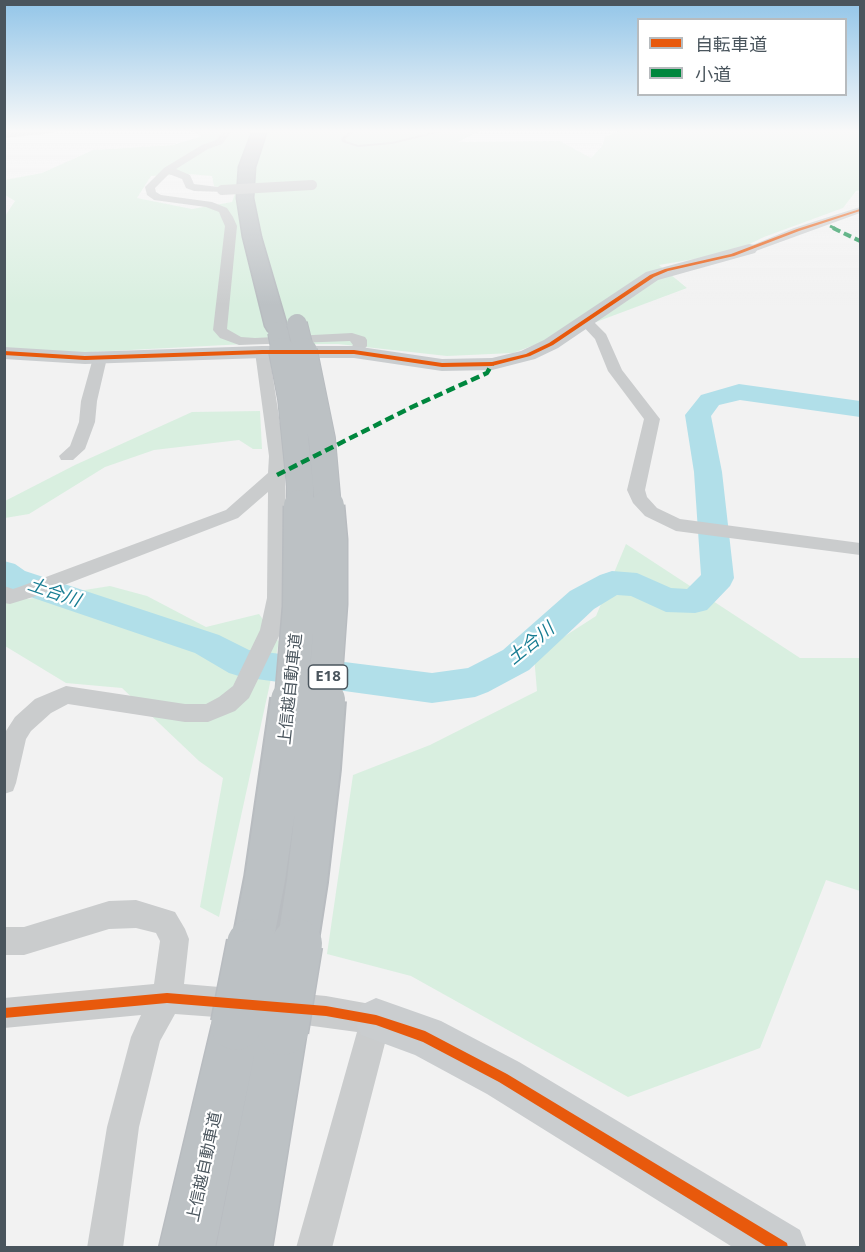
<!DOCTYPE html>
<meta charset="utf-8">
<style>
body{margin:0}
#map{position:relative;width:865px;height:1252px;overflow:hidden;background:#f2f2f2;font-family:"Open Sans","Noto Sans JP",sans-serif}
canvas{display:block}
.frame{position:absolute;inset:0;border:6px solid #4a555d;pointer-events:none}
.legend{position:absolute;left:637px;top:18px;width:210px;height:78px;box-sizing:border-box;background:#fff;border:2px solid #b7bbbe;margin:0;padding:8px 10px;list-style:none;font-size:18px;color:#4a555d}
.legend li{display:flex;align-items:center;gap:12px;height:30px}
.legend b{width:30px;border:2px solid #b7bbbe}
</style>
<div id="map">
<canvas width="865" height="1252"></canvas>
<div class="frame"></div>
<ul class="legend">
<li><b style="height:8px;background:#e8590c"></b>自転車道</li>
<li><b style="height:8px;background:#00873e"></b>小道</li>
</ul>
</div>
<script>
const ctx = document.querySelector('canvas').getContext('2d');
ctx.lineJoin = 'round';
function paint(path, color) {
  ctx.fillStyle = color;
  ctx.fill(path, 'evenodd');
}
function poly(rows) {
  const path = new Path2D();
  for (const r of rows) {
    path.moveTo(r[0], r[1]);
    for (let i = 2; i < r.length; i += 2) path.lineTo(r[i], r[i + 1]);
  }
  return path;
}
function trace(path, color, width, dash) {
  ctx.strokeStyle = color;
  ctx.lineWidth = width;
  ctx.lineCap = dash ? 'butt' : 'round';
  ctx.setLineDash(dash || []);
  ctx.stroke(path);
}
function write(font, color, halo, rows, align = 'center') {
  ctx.font = font + ' "Open Sans","Noto Sans JP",sans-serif';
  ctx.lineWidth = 4.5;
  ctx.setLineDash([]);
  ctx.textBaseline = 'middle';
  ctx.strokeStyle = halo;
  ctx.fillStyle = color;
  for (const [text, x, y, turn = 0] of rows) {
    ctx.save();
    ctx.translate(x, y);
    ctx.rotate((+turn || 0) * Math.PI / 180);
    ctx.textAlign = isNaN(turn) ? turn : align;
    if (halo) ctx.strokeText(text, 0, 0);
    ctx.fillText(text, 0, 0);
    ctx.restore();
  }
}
paint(poly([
 [189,130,481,130,458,142,560,141,591,158,602,146,605,137,622,130,860,130,860,190,856,191,843,208,764,237,731,253,659,265,687,288,513,353,447,356,338,344,245,344,72,353,5,352,5,216,15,201,5,195,5,180,42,173,93,150,173,145,202,136],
 [189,174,212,176,214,186,235,193,232,202,192,209,137,198,151,176],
 [260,411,262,449,253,449,239,440,154,450,105,467,29,514,5,518,5,501,75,465,192,412],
 [626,544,800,658,860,658,860,891,826,880,760,1048,628,1097,411,976,327,954,353,775,430,745,537,691,534,656,596,616],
 [4,586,28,599,110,586,147,596,206,627,259,614,279,642,219,917,200,907,223,778,199,761,122,688,66,683,5,646]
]), '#d9efe0');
paint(poly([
 [739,384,860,401,860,417,740,400,719,405,711,416,722,472,734,578,730,586,707,610,695,613,666,612,631,596,617,595,594,609,529,670,488,692,475,697,432,703,242,677,229,673,195,653,4,588,4,561,15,564,25,571,219,635,249,650,432,673,468,668,503,650,570,591,600,575,612,571,637,573,671,588,687,589,701,575,694,472,685,415,701,395,739,384]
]), '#b1dfe9');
const highway = poly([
 [253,130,267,130,255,167,253,198,261,237,287,326,284,331,276,333,268,331,265,326,243,237,237,198,239,167,253,130],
 [236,1001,253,1008,260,1025,259,1030,266,1013,283,1006,300,1013,307,1030,272,1248,216,1248,255,1051,215,1248,159,1248,212,1025,219,1008,236,1001]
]);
trace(highway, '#b8bcc0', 3);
paint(poly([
 [352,130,357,130,345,139,346,141,358,145,392,142,441,130,450,130,392,144,358,147,342,142,341,138,352,130]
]), '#cacccd');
paint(poly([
 [24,130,58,130,54,133,4,138,4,132,24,130],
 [224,130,233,130,222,144,208,149,176,169,190,175,194,184,226,188,226,192,194,191,186,188,182,179,169,174,155,188,156,192,161,195,212,202,227,208,233,217,237,226,227,329,241,337,255,338,352,333,365,337,367,340,367,346,359,355,354,356,347,352,353,345,350,341,239,345,220,338,213,330,225,226,221,217,219,212,206,207,154,200,147,195,145,187,164,168,202,145,216,140,224,130],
 [860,207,860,213,753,252,745,252,743,249,794,228,860,207],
 [586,318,591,319,606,334,622,370,660,419,645,490,647,497,657,508,680,519,860,543,860,555,676,531,645,516,633,503,627,490,644,419,608,371,595,339,579,322,586,318],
 [262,348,269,352,285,456,287,598,282,630,249,698,235,711,208,722,185,722,68,704,51,713,31,731,26,739,16,783,13,791,4,794,4,734,15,717,35,699,66,686,185,704,206,704,219,697,233,686,260,630,267,598,268,492,238,518,33,597,10,604,4,603,4,586,13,589,19,587,226,510,268,473,269,456,255,352,262,348],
 [100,354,107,358,97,401,95,422,85,449,73,460,61,460,59,456,70,446,79,422,81,401,93,358,100,354],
 [136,900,175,912,185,929,189,939,184,984,243,989,254,993,258,1004,254,1015,243,1019,175,1014,160,1041,139,1127,123,1248,87,1248,107,1127,131,1037,141,1015,4,1028,4,998,154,984,160,941,156,933,136,928,109,929,24,955,4,955,4,927,24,927,109,901,136,900],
 [283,992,326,996,376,1005,387,1009,391,1020,332,1248,296,1248,357,1032,283,1022,272,1018,268,1007,272,996,283,992]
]), '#cacccd');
paint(poly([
 [749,244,755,245,758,249,755,253,658,280,558,348,535,359,492,370,442,371,354,358,262,358,85,364,4,359,4,347,85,352,262,346,354,346,442,359,492,358,521,351,544,340,646,272,749,244],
 [376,998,441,1021,519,1062,800,1230,807,1248,734,1248,487,1094,415,1055,361,1035,354,1020,361,1005,376,998]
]), '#cacdcf');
paint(highway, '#bcc1c4');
const highwayBridgeFar4 = poly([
 [297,324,304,352],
 [278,332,282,352]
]);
const highwayBridgeFar3 = poly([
 [282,351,291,398,300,486,300,507],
 [304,351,322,439,328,507]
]);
const highwayBridgeFar2 = poly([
 [291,702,299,607,300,506],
 [324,702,331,604,331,540,328,506]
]);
const highwayBridgeFar1 = poly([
 [252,946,265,879,291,700],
 [297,946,307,881,320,768,325,700]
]);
const highwayBridge = poly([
 [236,1025,252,944],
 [283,1030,297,944]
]);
trace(highwayBridgeFar4, '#b8bcc0', 22, []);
trace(highwayBridgeFar3, '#b8bcc0', 28, []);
trace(highwayBridgeFar2, '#b8bcc0', 35, []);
trace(highwayBridgeFar1, '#b8bcc0', 44, []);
trace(highwayBridge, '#b8bcc0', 53, []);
trace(poly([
 [222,190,312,185]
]), '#cacccd', 10);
trace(highwayBridgeFar4, '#bcc1c4', 20);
trace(highwayBridgeFar3, '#bcc1c4', 26);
trace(highwayBridgeFar2, '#bcc1c4', 32);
trace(highwayBridgeFar1, '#bcc1c4', 40);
trace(highwayBridge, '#bcc1c4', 50);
trace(poly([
 [830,226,836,229]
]), '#00873e', 3, [6, 3]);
trace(poly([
 [833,228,860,241]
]), '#00873e', 4, [8, 4]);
trace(poly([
 [277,475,412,407,487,373,492,364]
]), '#00873e', 4.5, [9, 4.5]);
paint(poly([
 [860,209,860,211,799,231,734,256,668,271,654,277,553,345,530,356,492,366,442,367,354,354,262,354,85,360,4,355,4,351,85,356,262,350,354,350,442,363,492,362,526,354,549,343,650,275,665,269,731,254,797,229,860,209],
 [167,993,326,1006,376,1015,425,1031,507,1074,787,1243,788,1248,769,1248,499,1082,423,1042,376,1025,326,1016,167,1003,4,1018,4,1008,167,993]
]), '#e8590c');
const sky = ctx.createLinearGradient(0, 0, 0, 305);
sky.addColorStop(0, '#92c5e8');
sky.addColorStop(0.43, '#f9f9f9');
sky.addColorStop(1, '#f9f9f900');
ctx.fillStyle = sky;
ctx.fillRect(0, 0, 865, 305);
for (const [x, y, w] of [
 [328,677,39]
]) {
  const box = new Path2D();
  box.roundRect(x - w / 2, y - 12, w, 24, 4.5);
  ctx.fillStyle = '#fff';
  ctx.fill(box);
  trace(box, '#4a555d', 1.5);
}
write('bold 15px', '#4a555d', null, [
 ["E18",328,677]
]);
write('16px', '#4a555d', '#fff', [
 ["上信越自動車道",291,689,-84],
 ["上信越自動車道",205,1167,-78]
]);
write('italic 18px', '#187d93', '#fff', [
 ["土合川",54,593,19],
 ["土合川",531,644,-39]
]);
</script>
